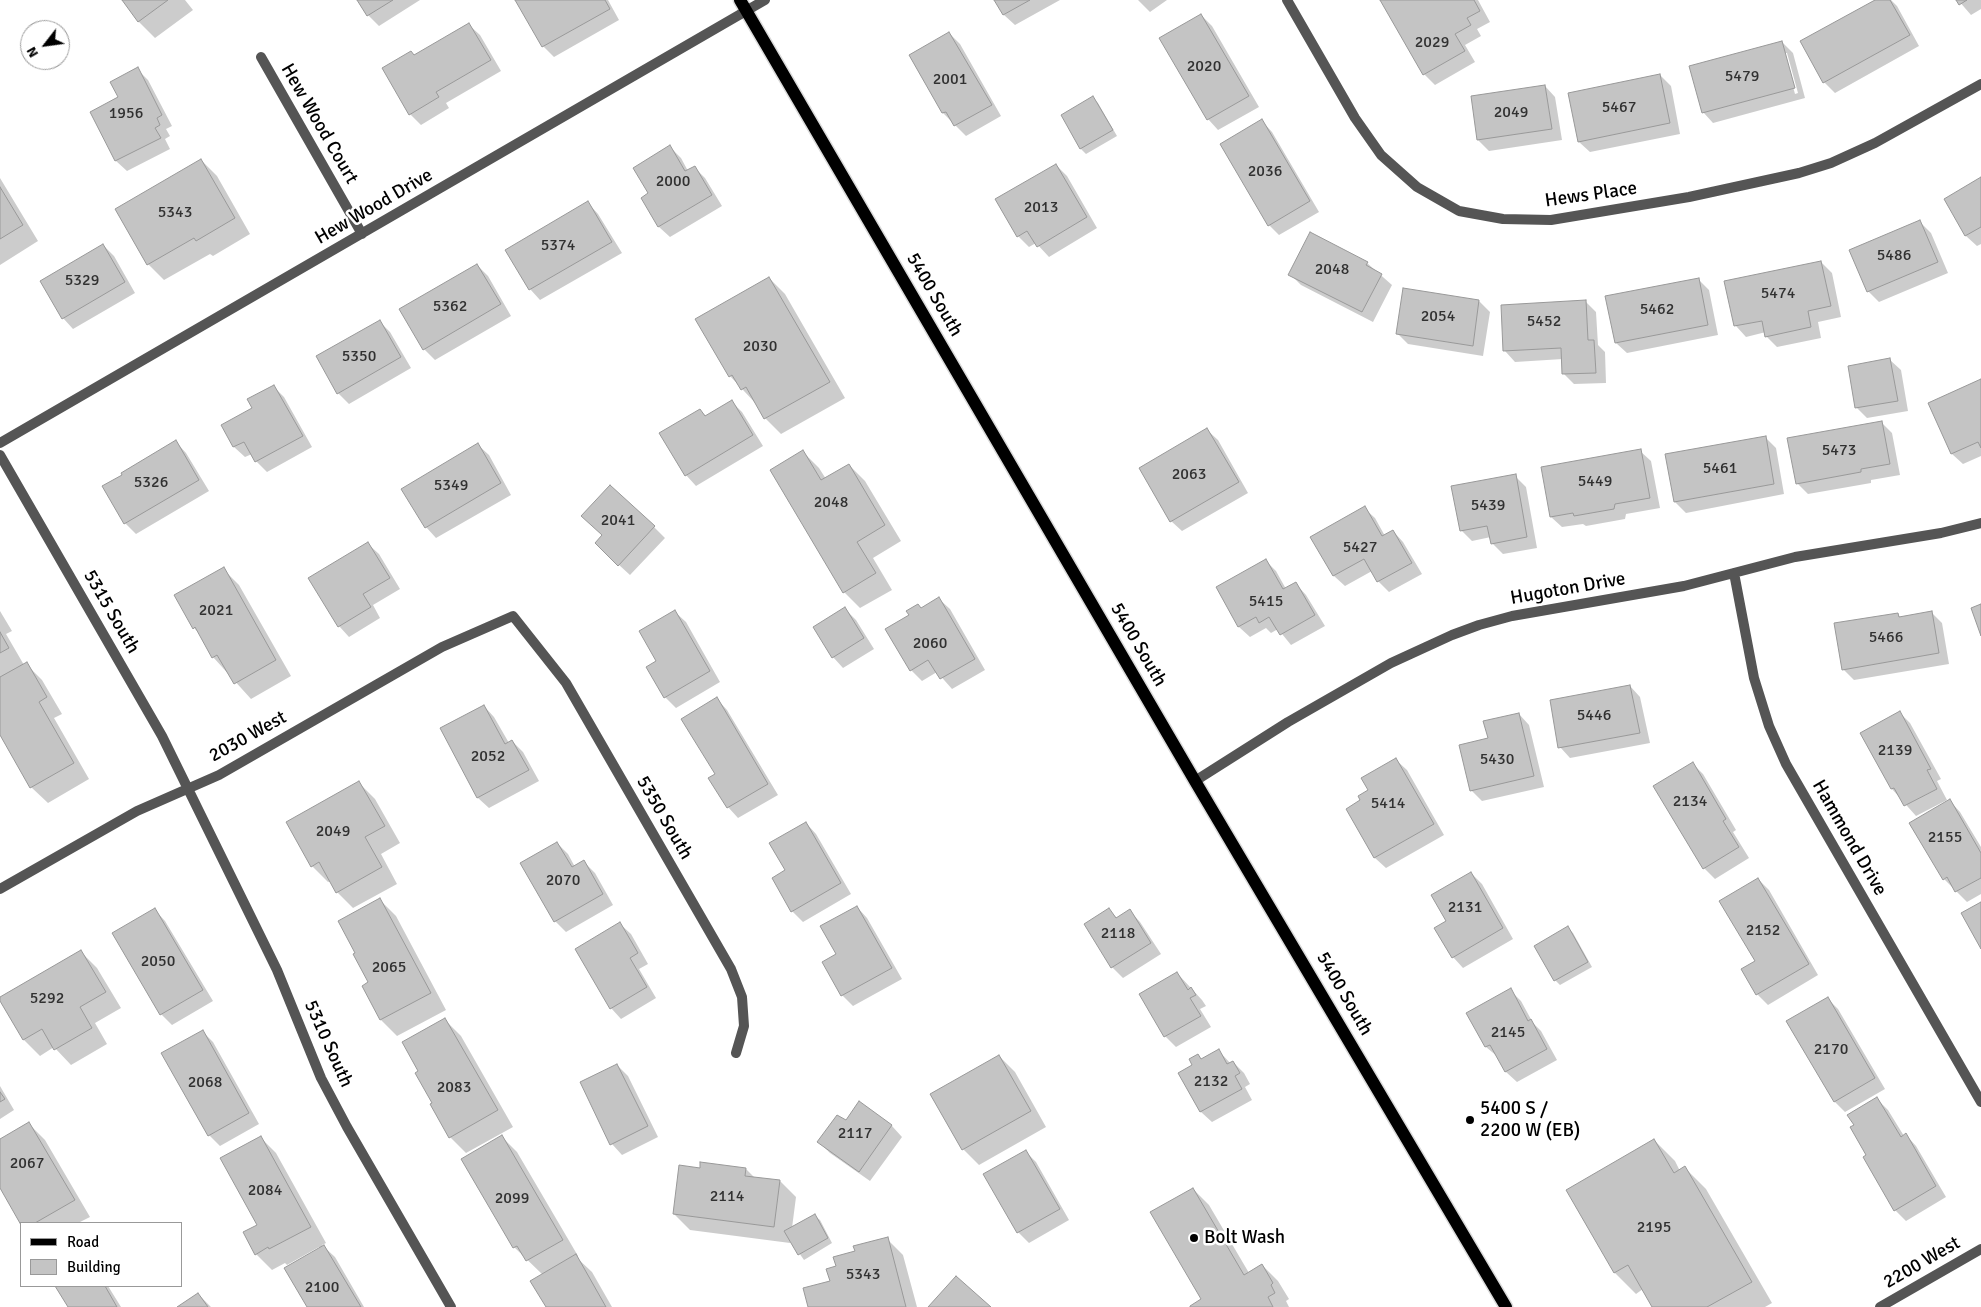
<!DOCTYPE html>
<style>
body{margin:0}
#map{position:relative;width:1981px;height:1307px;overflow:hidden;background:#fff;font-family:Signika,sans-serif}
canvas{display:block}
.legend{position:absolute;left:20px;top:1222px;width:162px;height:65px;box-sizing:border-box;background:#fff;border:1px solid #999;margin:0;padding:6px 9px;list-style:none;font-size:15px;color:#000}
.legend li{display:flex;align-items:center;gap:10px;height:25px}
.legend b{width:25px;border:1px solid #999}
.north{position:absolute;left:20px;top:20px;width:50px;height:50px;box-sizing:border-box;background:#fff;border:1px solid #999;border-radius:50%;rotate:240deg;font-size:14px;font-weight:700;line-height:20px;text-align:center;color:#000}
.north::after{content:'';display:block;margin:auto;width:18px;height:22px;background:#000;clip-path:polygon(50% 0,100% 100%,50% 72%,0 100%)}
</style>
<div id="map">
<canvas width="1981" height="1307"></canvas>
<ul class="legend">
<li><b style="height:6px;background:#000"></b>Road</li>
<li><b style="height:14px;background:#c4c4c4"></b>Building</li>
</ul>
<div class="north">N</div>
</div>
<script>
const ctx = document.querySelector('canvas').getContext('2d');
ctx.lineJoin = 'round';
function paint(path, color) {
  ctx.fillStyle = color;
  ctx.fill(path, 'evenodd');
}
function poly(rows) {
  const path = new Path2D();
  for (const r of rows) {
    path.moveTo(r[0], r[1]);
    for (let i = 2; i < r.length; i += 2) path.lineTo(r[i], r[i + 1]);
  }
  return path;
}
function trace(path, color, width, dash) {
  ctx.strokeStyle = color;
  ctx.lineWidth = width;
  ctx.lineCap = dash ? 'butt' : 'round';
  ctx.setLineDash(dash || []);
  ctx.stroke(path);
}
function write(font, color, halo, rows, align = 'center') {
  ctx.font = font + ' Signika,sans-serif';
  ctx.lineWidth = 5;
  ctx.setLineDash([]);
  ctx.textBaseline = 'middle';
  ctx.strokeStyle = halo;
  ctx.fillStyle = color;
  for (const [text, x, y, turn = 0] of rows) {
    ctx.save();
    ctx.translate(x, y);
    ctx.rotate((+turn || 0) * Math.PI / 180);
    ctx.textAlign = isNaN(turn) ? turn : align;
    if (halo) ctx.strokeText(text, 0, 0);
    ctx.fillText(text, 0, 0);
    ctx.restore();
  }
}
paint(poly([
 [123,0,185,0,193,10,155,38,139,22],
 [359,0,420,0,379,26,368,15],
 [518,0,608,0,619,20,554,57,543,46],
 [996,0,1060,0,1015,25,1004,15],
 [1138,0,1167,0,1150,12],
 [1382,0,1478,0,1490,22,1477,29,1481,36,1465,45,1475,62,1435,85,1424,74],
 [1877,0,1891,0,1897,6,1919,46,1835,93,1824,82],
 [1958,0,1981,0,1981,9,1971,15],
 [1201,15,1212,26,1259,107,1218,130,1208,119],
 [469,25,480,35,501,71,446,103,449,108,421,125,410,114],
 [949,33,960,44,1001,116,966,136,943,113,910,56],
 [1782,42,1793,53,1805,98,1713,123,1703,112],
 [1784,53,1787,53,1798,93,1795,94],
 [137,69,148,80,172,126,166,129,170,136,165,139,170,149,127,171,116,161,91,113,120,98],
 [1660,75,1671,86,1680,134,1590,152,1579,142],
 [1545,86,1555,97,1562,140,1489,151,1478,140,1472,97],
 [1093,98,1098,103,1117,136,1086,154,1081,149,1062,116],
 [1262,121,1272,132,1319,212,1279,235,1269,225],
 [670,147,681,158,688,171,694,167,705,178,722,206,670,237,659,227,643,198,649,194],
 [201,160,217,176,250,234,213,256,210,254,164,280,148,264],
 [1056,165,1067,176,1097,228,1049,257,1036,243,1029,247,1018,236,997,200],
 [0,178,38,241,0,265],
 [1981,179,1981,244,1977,246,1966,236,1945,199],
 [588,203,598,214,622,253,540,300,530,289],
 [1920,222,1931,233,1948,273,1879,302,1868,291],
 [103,245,114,256,135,293,73,329,63,318],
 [1821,262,1832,273,1841,317,1818,322,1821,338,1777,347,1766,336,1766,332,1746,337,1736,326,1726,282],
 [1367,263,1392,285,1373,322,1301,285,1290,274],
 [477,265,488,276,511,316,435,360,424,349,401,310],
 [769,278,785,294,845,398,781,434,765,418,758,406,730,376],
 [1698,279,1709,290,1718,335,1627,353,1616,343],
 [1479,301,1490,312,1483,356,1408,344,1397,333],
 [1585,301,1596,312,1598,345,1605,352,1606,383,1574,384,1564,374,1563,359,1515,362,1505,351,1502,306],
 [379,321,390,332,411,368,349,404,338,393],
 [1890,360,1901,370,1908,411,1867,418,1856,407],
 [1981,381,1981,456,1963,464,1952,454],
 [273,386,284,397,312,447,267,472,256,461,252,454,245,457,234,447,223,426,254,409],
 [731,401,742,412,763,446,696,486,686,475,700,410,706,416],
 [1882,423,1892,433,1900,475,1871,480,1871,483,1808,494,1797,483],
 [1207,430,1218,440,1248,493,1182,531,1171,521],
 [1765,437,1776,448,1784,494,1686,513,1675,502,1666,455],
 [176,442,186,453,209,491,136,534,125,523],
 [478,445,489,455,511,495,436,538,426,527],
 [1640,451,1651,461,1660,508,1626,514,1625,519,1586,526,1583,524,1562,527,1551,517],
 [803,452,819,468,826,479,849,465,865,481,901,541,873,558,892,590,860,608,844,592],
 [1515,476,1526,487,1537,548,1503,554,1492,543,1491,537,1472,541,1461,530],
 [1364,508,1375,518,1385,536,1393,531,1403,542,1422,574,1389,592,1378,581,1372,571,1345,586,1334,576,1312,537],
 [654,527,665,538,630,575,607,554,603,535],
 [368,544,379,554,400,589,373,605,380,618,349,637,339,626],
 [1265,560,1276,571,1286,589,1296,584,1306,595,1325,626,1291,645,1278,629,1271,633,1266,628,1250,637,1239,627,1217,588],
 [223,569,239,585,291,676,251,699,213,657,201,635,194,628],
 [939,599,950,609,985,670,952,689,937,672,922,681,911,670,922,609],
 [845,609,856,620,874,649,843,668,833,657],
 [0,611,12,631,6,634,24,665,26,664,42,680,62,714,54,718,89,779,48,803,31,787,0,732],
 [675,612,686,622,720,682,676,708,665,697],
 [1932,613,1942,623,1949,664,1854,680,1843,669,1897,614,1901,618],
 [1630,686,1640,697,1650,743,1570,758,1560,747],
 [717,699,727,710,778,795,738,818,728,807,716,775],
 [484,706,494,717,509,743,512,741,523,752,539,781,489,808,478,798,441,729],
 [1899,712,1910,723,1941,779,1937,781,1947,800,1916,816,1892,789],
 [1519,714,1529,725,1544,787,1482,801,1471,790,1489,739],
 [1396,760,1407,770,1444,835,1386,868,1375,858,1347,809,1362,801],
 [1693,764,1703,774,1736,830,1733,832,1749,858,1715,879,1704,868],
 [359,783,375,799,400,843,381,854,397,884,353,908,337,892,331,881,328,882,312,866,288,822],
 [1950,801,1960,812,1981,847,1981,894,1967,902,1944,879],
 [806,823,816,834,851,894,803,922,792,911],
 [557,843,568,854,575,867,584,862,595,873,613,905,566,932,555,921],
 [1471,873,1482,884,1513,939,1463,968,1453,957,1448,922],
 [1758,879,1769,890,1818,975,1768,1005,1757,994],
 [380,900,396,916,446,1010,397,1036,381,1020,363,987,369,983],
 [857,907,867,918,902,979,853,1006,842,995,838,955],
 [155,910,165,921,213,1001,172,1025,161,1014,114,934],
 [1109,910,1118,919,1130,911,1140,922,1161,954,1123,978,1112,967,1086,925],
 [620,924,631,934,648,964,639,969,656,998,621,1019,611,1008],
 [1568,928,1573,933,1592,967,1560,985,1555,980],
 [81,952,97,968,121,1008,95,1023,107,1044,71,1065,54,1047,40,1056,24,1040,0,999],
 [1177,973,1202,1000,1206,1006,1200,1009,1211,1027,1176,1047,1165,1036],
 [1510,990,1521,1001,1533,1023,1541,1031,1557,1060,1517,1082,1506,1072,1498,1057,1486,1047,1468,1013],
 [1828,999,1838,1009,1885,1089,1845,1112,1835,1102],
 [445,1020,461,1036,513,1127,466,1153,450,1137,433,1104],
 [202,1031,213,1042,259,1124,220,1146,209,1135],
 [1219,1051,1231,1064,1233,1062,1244,1073,1250,1084,1245,1087,1252,1100,1212,1122,1201,1112,1180,1074,1194,1066,1198,1055,1202,1060],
 [999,1056,1015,1072,1046,1127,979,1165,963,1149],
 [617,1065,628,1076,658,1137,622,1155,612,1144],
 [0,1086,14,1110,0,1119],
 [1877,1099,1888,1110,1904,1136,1906,1135,1916,1146,1946,1197,1906,1221,1895,1210,1865,1158,1868,1156],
 [860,1103,892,1126,902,1137,870,1181,830,1153,819,1142,846,1122],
 [29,1124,45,1140,90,1217,78,1223,22,1223,0,1186,0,1141],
 [501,1136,517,1152,578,1256,576,1257,592,1272,612,1307,547,1307,543,1275,514,1247],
 [260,1137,276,1153,326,1243,322,1245,335,1257,364,1307,308,1307,320,1249,319,1247,287,1265,285,1263,272,1270,256,1254],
 [1654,1140,1675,1161,1680,1171,1685,1168,1706,1189,1772,1303,1765,1307,1653,1307,1643,1289,1636,1294,1615,1273,1567,1190],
 [1026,1152,1036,1162,1069,1220,1029,1243,1018,1232],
 [701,1169,746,1169,755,1178,780,1181,796,1197,792,1228,814,1215,820,1220,832,1243,804,1260,790,1240,790,1243,690,1230,674,1214],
 [1193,1189,1209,1205,1249,1273,1262,1265,1278,1281,1289,1299,1286,1301,1289,1307,1192,1307,1202,1300],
 [887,1239,903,1255,917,1307,810,1307,831,1282,838,1267,857,1252],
 [57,1286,108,1286,121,1307,69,1307],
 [198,1294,211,1307,180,1307]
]), '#0003');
const building = poly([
 [122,0,168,0,138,22,122,0],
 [357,0,393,0,367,16,357,0],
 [515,0,605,0,610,9,542,47,515,0],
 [994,0,1030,0,1003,15,994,0],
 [1380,0,1474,0,1480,11,1467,18,1471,25,1455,34,1465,51,1423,75,1380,0],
 [1875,0,1890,0,1910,35,1823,83,1800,41,1875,0],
 [1956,0,1967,0,1959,5,1956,0],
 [1201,14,1249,96,1207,120,1159,38,1201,14],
 [469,23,491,60,436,92,439,97,409,115,382,68,411,51,414,55,469,23],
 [949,32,992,105,954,126,946,112,942,113,909,55,949,32],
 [1782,41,1795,88,1702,113,1689,66,1782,41],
 [138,67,162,115,157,118,160,125,155,128,161,138,115,161,90,112,118,97,110,82,138,67],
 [1660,74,1670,123,1578,142,1568,93,1660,74],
 [1545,85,1552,129,1477,140,1471,96,1545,85],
 [1093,96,1113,130,1080,149,1061,115,1093,96],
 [1262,119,1310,201,1268,226,1220,144,1262,119],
 [670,145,685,171,695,166,712,195,658,227,641,198,648,193,633,168,670,145],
 [201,159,235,218,196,241,194,238,147,265,115,209,201,159],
 [1056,164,1087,217,1037,247,1027,231,1017,237,995,199,1056,164],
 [1981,177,1981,227,1965,236,1944,199,1981,177],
 [0,187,23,225,0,239,0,187],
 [588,201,612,242,529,290,505,250,588,201],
 [1920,220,1938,262,1867,292,1849,250,1920,220],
 [1310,232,1368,262,1366,265,1382,274,1362,312,1288,275,1310,232],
 [103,244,125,282,62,319,40,281,103,244],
 [1821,261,1831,306,1808,311,1811,327,1765,337,1762,321,1734,326,1724,281,1821,261],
 [477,264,501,304,423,350,399,309,477,264],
 [769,277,830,382,764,419,746,387,741,390,732,375,729,377,695,319,769,277],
 [1699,278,1708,325,1615,343,1605,296,1699,278],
 [1403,288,1479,300,1473,346,1396,334,1403,288],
 [1586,300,1588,340,1594,340,1596,373,1562,374,1561,348,1503,351,1501,305,1586,300],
 [380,320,401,357,337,394,316,356,380,320],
 [1890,358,1898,401,1855,408,1848,366,1890,358],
 [1981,379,1981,448,1978,442,1951,454,1928,403,1981,379],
 [274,385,303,436,255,462,244,442,233,447,221,425,252,408,247,399,274,385],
 [732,400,753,435,685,476,659,433,700,409,705,416,732,400],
 [1882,421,1890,464,1861,469,1861,472,1796,484,1787,438,1882,421],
 [1207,428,1239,482,1170,522,1139,468,1207,428],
 [1766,436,1774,484,1674,502,1665,454,1766,436],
 [176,440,199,480,124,524,102,486,122,475,121,473,176,440],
 [478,443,501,483,425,528,401,489,478,443],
 [1641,449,1650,498,1615,504,1614,509,1574,516,1573,513,1550,517,1541,467,1641,449],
 [803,450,821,480,849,464,885,525,857,542,876,573,843,593,770,470,803,450],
 [1516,474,1527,537,1491,544,1487,526,1460,531,1451,486,1516,474],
 [610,485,655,526,618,566,595,543,602,535,581,516,610,485],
 [1365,506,1382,536,1393,530,1412,563,1377,582,1364,559,1333,576,1310,537,1365,506],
 [368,542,390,578,363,594,371,607,338,627,308,578,368,542],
 [1266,559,1283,589,1296,582,1315,615,1280,635,1269,617,1259,623,1256,617,1238,627,1216,587,1266,559],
 [224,567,276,660,234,684,217,655,212,658,195,627,193,629,174,595,224,567],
 [939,597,975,659,940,679,928,660,910,671,885,629,909,615,906,611,918,604,921,608,939,597],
 [1981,604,1981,636,1971,608,1981,604],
 [845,607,864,638,832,658,813,627,845,607],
 [675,610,710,671,664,698,646,667,656,661,639,631,675,610],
 [1932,611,1939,653,1842,670,1834,623,1898,613,1899,617,1932,611],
 [0,632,9,648,0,653,0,632],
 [27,662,47,697,39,702,74,763,30,788,0,735,0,677,27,662],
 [1630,685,1640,733,1558,748,1550,700,1630,685],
 [717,697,768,784,727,808,708,778,715,774,681,719,717,697],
 [484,705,505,744,512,740,529,770,477,798,440,728,484,705],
 [1900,711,1931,769,1927,770,1937,789,1904,806,1894,788,1891,789,1860,733,1900,711],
 [1519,713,1534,776,1470,791,1459,745,1488,738,1483,721,1519,713],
 [1396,758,1434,824,1374,858,1346,809,1360,800,1358,796,1368,790,1361,778,1396,758],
 [1693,762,1726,819,1723,821,1739,847,1703,869,1653,786,1693,762],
 [359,781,385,826,365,837,382,867,336,893,319,862,311,867,286,822,359,781],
 [1950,799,1981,853,1981,878,1955,892,1947,877,1943,880,1909,823,1950,799],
 [806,822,841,883,791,912,772,878,785,870,769,843,806,822],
 [557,842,572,867,584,860,603,894,554,922,520,863,557,842],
 [1471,872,1503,928,1452,958,1434,928,1446,921,1431,895,1471,872],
 [1758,878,1809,964,1756,995,1741,969,1755,961,1719,901,1758,878],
 [380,898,431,993,380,1020,362,986,368,982,353,954,355,953,338,921,380,898],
 [1981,902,1981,949,1961,913,1981,902],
 [857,906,892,968,841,996,822,962,836,954,820,926,857,906],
 [155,908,203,990,160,1015,112,933,155,908],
 [1109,908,1116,918,1130,909,1151,943,1111,968,1084,924,1109,908],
 [620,922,638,953,630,958,647,987,610,1009,575,949,620,922],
 [1568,926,1588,962,1554,981,1534,946,1568,926],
 [81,950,106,992,80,1007,92,1028,54,1050,42,1029,23,1040,0,1001,0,997,81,950],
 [1177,972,1188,990,1191,987,1196,995,1190,998,1201,1016,1164,1037,1139,994,1177,972],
 [1511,988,1528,1021,1531,1019,1547,1049,1505,1072,1490,1045,1485,1047,1466,1013,1511,988],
 [1828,997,1875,1078,1834,1102,1786,1021,1828,997],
 [445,1018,498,1110,449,1138,430,1104,432,1103,415,1073,418,1071,402,1042,445,1018],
 [203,1030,249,1113,208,1136,161,1053,203,1030],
 [1219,1049,1227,1064,1233,1061,1240,1073,1235,1076,1242,1089,1200,1112,1178,1073,1192,1065,1189,1059,1198,1054,1201,1059,1219,1049],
 [999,1055,1031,1111,962,1150,930,1094,999,1055],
 [617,1064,648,1126,610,1145,580,1082,617,1064],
 [0,1092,5,1099,0,1102,0,1092],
 [1877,1097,1901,1137,1906,1133,1936,1186,1894,1211,1863,1157,1866,1155,1850,1127,1854,1125,1847,1115,1877,1097],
 [859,1101,892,1125,859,1172,817,1142,837,1115,846,1120,859,1101],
 [29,1122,75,1200,35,1223,21,1225,0,1188,0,1139,29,1122],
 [502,1135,563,1240,526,1261,517,1246,513,1248,461,1159,502,1135],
 [261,1136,311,1227,269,1249,268,1247,255,1255,243,1232,257,1225,220,1158,261,1136],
 [1654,1139,1674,1173,1685,1166,1752,1282,1707,1307,1652,1307,1628,1265,1614,1273,1566,1190,1654,1139],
 [1026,1150,1060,1209,1017,1233,983,1174,1026,1150],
 [700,1162,746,1168,745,1176,780,1180,774,1227,673,1214,679,1165,700,1168,700,1162],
 [1193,1188,1244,1275,1262,1264,1273,1283,1271,1285,1275,1293,1268,1297,1273,1307,1190,1307,1190,1306,1201,1299,1150,1212,1193,1188],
 [815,1214,828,1238,798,1255,784,1231,815,1214],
 [888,1237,906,1307,808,1307,803,1288,830,1281,826,1269,836,1266,833,1257,855,1251,853,1246,888,1237],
 [324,1245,361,1307,307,1307,284,1268,324,1245],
 [576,1254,606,1307,546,1307,530,1281,576,1254],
 [956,1276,991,1307,928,1307,956,1276],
 [55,1286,105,1286,117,1307,68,1307,55,1286],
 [198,1293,208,1307,177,1307,198,1293]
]);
paint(building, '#c4c4c4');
trace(building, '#999', 1);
const primary = poly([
 [740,0,1195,781,1506,1307]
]);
trace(primary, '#dbdbdb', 15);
trace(poly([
 [1287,0,1355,118,1381,155,1417,187,1459,211,1503,219,1551,220,1689,197,1799,173,1831,163,1875,143,1981,84],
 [261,57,362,234],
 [0,443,765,0],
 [0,455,162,736,277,970,321,1078,347,1127,451,1307],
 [1734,573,1754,678,1769,726,1786,764,1981,1102],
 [1195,781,1288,722,1391,663,1452,635,1479,625,1512,616,1684,586,1795,557,1941,533,1981,523],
 [0,889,137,811,219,775,442,647,513,616,566,683,731,969,742,997,744,1026,736,1053],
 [1880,1307,1981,1249]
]), '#555', 10);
trace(primary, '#000', 12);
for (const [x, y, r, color] of [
 [1470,1120,5,"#000"],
 [1194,1238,5,"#000"]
]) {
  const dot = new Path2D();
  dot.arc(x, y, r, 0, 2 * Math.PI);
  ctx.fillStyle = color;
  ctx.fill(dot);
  trace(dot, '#fff', 2);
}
write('16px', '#313131', null, [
 ["2029",1432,43],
 ["2020",1204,67],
 ["5479",1742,77],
 ["2001",950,80],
 ["5467",1619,108],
 ["2049",1511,113],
 ["1956",126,114],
 ["2036",1265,172],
 ["2000",673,182],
 ["2013",1041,208],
 ["5343",175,213],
 ["5374",558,246],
 ["5486",1894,256],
 ["2048",1332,270],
 ["5329",82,281],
 ["5474",1778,294],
 ["5362",450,307],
 ["5462",1657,310],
 ["2054",1438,317],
 ["5452",1544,322],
 ["2030",760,347],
 ["5350",359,357],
 ["5473",1839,451],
 ["5461",1720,469],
 ["2063",1189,475],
 ["5449",1595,482],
 ["5326",151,483],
 ["5349",451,486],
 ["2048",831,503],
 ["5439",1488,506],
 ["2041",618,521],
 ["5427",1360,548],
 ["5415",1266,602],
 ["2021",216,611],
 ["5466",1886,638],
 ["2060",930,644],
 ["5446",1594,716],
 ["2139",1895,751],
 ["2052",488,757],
 ["5430",1497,760],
 ["2134",1690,802],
 ["5414",1388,804],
 ["2049",333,832],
 ["2155",1945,838],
 ["2070",563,881],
 ["2131",1465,908],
 ["2152",1763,931],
 ["2118",1118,934],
 ["2050",158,962],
 ["2065",389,968],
 ["5292",47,999],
 ["2145",1508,1033],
 ["2170",1831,1050],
 ["2132",1211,1082],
 ["2068",205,1083],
 ["2083",454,1088],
 ["2117",855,1134],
 ["2067",27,1164],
 ["2084",265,1191],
 ["2114",727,1197],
 ["2099",512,1199],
 ["2195",1654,1228],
 ["5343",863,1275],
 ["2100",322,1288]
]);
write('19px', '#000', '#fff', [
 ["Hew Wood Court",319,124,60],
 ["Hews Place",1591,195,-8],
 ["Hew Wood Drive",374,207,-30],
 ["5400 South",934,295,60],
 ["Hugoton Drive",1568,589,-10],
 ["5315 South",111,612,60],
 ["5400 South",1138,645,60],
 ["2030 West",248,737,-29],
 ["5350 South",664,818,60],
 ["Hammond Drive",1849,838,60],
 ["5400 South",1344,994,60],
 ["5310 South",328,1044,66],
 ["2200 West",1922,1263,-30]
]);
write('19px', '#000', '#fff', [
 ["5400 S /",1480,1109],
 ["2200 W (EB)",1480,1131],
 ["Bolt Wash",1204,1238]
], 'left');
</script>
